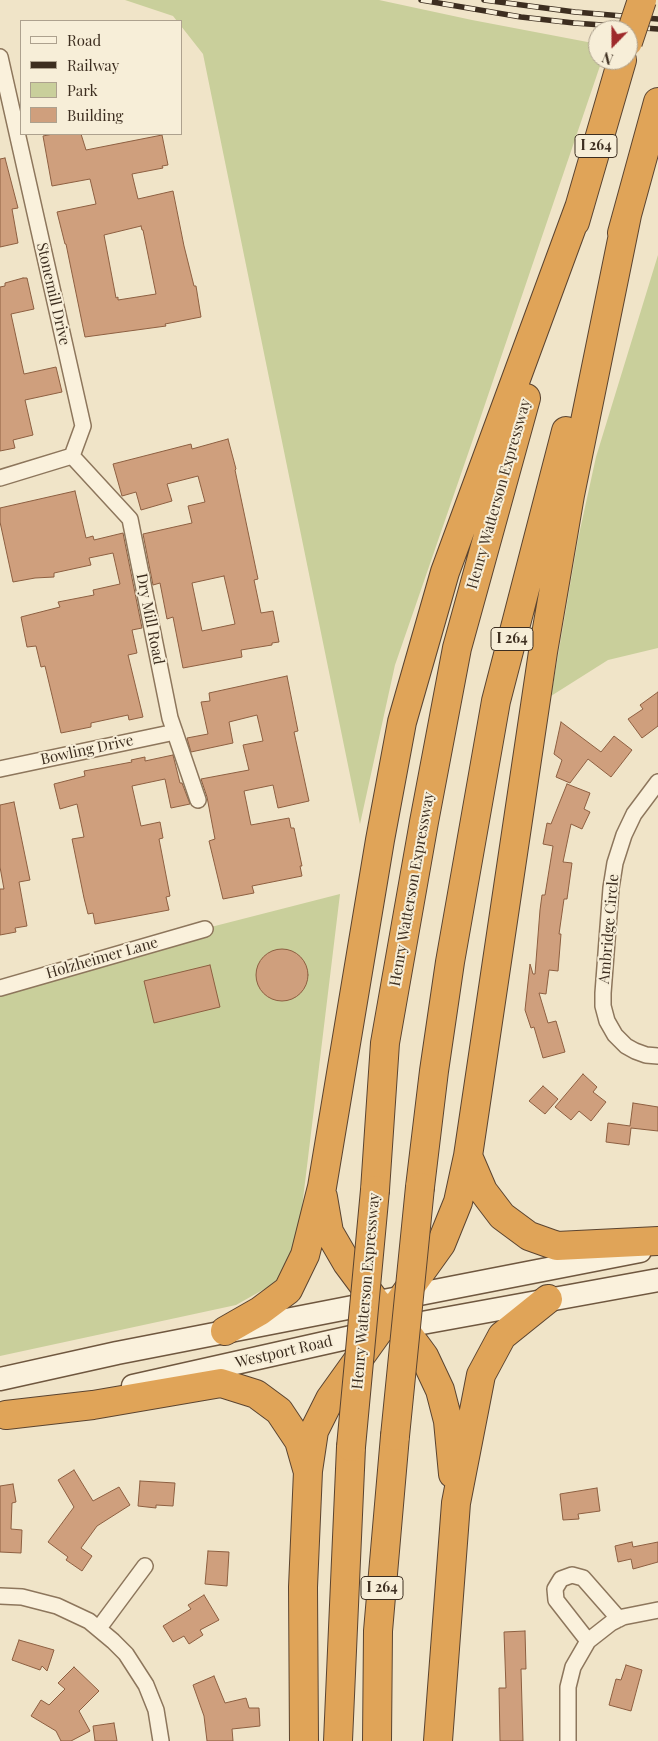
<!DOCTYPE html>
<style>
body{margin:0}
#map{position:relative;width:658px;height:1741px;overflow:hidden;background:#f0e4c8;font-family:"Playfair Display",serif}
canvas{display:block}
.legend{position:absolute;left:20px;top:20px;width:162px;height:115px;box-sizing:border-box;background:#f7eed8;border:1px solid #ada18e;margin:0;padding:6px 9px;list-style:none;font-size:15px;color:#3d2e20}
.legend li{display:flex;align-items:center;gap:10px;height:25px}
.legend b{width:25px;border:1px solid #ada18e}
.north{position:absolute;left:588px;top:20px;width:50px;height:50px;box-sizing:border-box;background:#f7eed8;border:1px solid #ada18e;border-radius:50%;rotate:202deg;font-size:14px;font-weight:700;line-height:20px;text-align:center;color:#3d2e20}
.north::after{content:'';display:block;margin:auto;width:18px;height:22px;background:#9e2a2b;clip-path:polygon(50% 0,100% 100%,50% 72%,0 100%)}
</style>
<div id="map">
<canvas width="658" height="1741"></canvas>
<ul class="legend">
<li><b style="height:6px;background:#faf1dc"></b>Road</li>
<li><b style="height:6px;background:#3d2e20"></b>Railway</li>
<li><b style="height:14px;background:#c9cf9b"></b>Park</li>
<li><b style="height:14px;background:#cf9f7d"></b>Building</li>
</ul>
<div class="north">N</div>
</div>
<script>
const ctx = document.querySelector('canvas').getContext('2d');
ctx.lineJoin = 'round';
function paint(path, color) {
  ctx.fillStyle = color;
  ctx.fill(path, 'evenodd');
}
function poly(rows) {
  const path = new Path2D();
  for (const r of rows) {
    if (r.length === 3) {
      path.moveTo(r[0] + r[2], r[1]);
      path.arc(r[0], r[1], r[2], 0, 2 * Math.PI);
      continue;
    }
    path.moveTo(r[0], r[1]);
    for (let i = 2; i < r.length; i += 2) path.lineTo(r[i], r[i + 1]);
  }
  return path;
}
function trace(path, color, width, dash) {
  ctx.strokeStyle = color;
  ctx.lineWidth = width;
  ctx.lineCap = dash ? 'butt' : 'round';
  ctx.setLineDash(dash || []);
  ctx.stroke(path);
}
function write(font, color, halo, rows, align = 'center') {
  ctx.font = font + ' "Playfair Display",serif';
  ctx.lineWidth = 4;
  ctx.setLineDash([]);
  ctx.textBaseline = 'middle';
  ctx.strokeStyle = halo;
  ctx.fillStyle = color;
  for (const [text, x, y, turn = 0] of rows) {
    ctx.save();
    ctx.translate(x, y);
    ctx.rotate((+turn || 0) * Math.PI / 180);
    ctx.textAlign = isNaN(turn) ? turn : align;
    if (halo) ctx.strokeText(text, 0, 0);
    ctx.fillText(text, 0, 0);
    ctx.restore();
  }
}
paint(poly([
 [125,0,379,0,472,20,598,44,598,60,602,60,480,419,395,665,360,824,203,54,181,26,181,21,177,21,173,16],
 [658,255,658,648,608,660,551,696,578,539,596,457],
 [340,894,299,1232,284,1273,275,1283,236,1305,0,1356,0,981]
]), '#c9cf9b');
const building = poly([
 [53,134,81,134,86,150,162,135,168,165,162,166,163,168,132,174,138,199,173,191,184,246,194,286,196,286,201,317,165,324,166,326,85,337,66,244,65,244,57,212,96,204,90,179,52,186,43,136,53,134],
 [141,226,142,230,143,230,156,294,118,300,118,297,116,298,104,235,141,226],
 [5,158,18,208,12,209,18,243,0,247,0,159,5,158],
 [23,278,27,278,34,309,11,314,24,374,56,367,62,392,25,400,33,435,13,440,15,448,0,451,0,287,5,286,5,283,23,278],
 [228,439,236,469,235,470,258,579,254,580,261,613,273,611,279,642,272,643,272,645,241,650,242,657,183,668,173,617,167,619,160,583,153,585,143,534,192,523,188,506,205,502,198,476,167,484,172,501,141,510,136,492,122,496,113,464,191,444,192,449,228,439],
 [224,576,235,624,202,631,192,583,224,576],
 [75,491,86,538,93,536,94,540,123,533,142,628,132,630,137,653,128,655,143,717,129,720,128,715,91,723,91,727,61,733,45,666,41,667,36,646,27,647,21,617,60,607,58,602,94,595,93,590,120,584,113,553,89,558,91,565,54,573,54,577,35,578,13,582,0,522,0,508,75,491],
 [287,676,298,731,294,732,309,801,278,808,273,785,244,791,251,825,289,818,291,828,294,828,302,866,300,866,302,876,252,886,254,893,223,899,209,841,215,839,207,797,201,779,249,770,243,745,263,741,257,715,229,722,233,743,191,752,187,738,208,734,201,702,210,701,209,693,287,676],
 [658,692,658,726,642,738,628,719,643,709,640,705,658,692],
 [561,722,601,752,614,736,632,750,611,777,588,759,570,783,556,777,562,760,554,754,561,722],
 [173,755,180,783,182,783,190,804,171,808,165,779,132,786,141,826,160,822,163,838,159,839,170,896,166,897,169,910,95,924,93,913,88,914,84,898,72,839,84,837,77,804,60,809,54,784,85,776,84,771,132,762,131,760,145,757,145,761,173,755],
 [567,784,590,793,584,809,590,812,582,829,571,824,563,862,572,863,567,899,564,899,559,934,561,934,558,971,549,970,546,994,539,993,548,1023,556,1021,565,1052,543,1058,534,1027,531,1028,525,1010,530,964,533,974,535,974,540,910,542,895,545,895,553,846,543,844,547,823,551,824,567,784],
 [14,802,30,880,19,882,27,926,15,928,16,932,0,935,0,889,4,889,0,867,0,805,14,802],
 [282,975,26],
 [210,965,220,1007,154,1023,144,981,210,965],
 [583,1074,597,1087,593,1092,606,1102,591,1121,579,1111,571,1120,555,1107,583,1074],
 [543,1086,558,1099,545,1114,529,1101,543,1086],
 [633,1103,658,1107,658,1131,631,1128,629,1145,606,1142,608,1123,630,1126,633,1103],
 [74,1470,93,1501,119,1487,130,1505,97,1526,81,1548,92,1556,82,1571,66,1560,68,1557,48,1542,74,1507,58,1480,74,1470],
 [140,1481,175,1483,173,1506,156,1505,156,1508,138,1506,140,1481],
 [13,1484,16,1502,12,1503,11,1529,22,1530,21,1553,0,1552,0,1486,13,1484],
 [597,1488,600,1511,578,1514,579,1519,563,1520,560,1494,597,1488],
 [632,1542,633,1547,658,1542,658,1562,633,1569,631,1559,618,1562,615,1546,632,1542],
 [208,1551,229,1552,227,1586,205,1584,208,1551],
 [204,1595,219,1620,200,1630,203,1635,189,1644,184,1636,173,1642,163,1626,191,1609,188,1605,204,1595],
 [525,1631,526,1669,521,1669,523,1741,500,1741,499,1688,506,1688,504,1632,525,1631],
 [19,1640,54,1650,47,1671,42,1666,40,1670,12,1660,19,1640],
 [626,1665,642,1670,631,1711,609,1705,616,1679,621,1680,626,1665],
 [74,1667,99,1691,79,1711,90,1731,71,1741,61,1741,56,1731,31,1716,41,1700,49,1705,65,1689,58,1683,74,1667],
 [214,1676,225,1703,246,1698,249,1708,259,1708,260,1726,232,1729,233,1741,207,1741,204,1716,193,1685,214,1676],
 [114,1723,117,1741,95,1741,93,1726,114,1723]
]);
paint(building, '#cf9f7d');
trace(building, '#8d5f41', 1);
const street = poly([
 [0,57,83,426,72,456],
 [72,456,130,519,170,718,198,800],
 [0,478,72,456],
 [0,769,175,732],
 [658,782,634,814,624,835,615,863,611,888,603,993,603,1006,607,1021,615,1035,626,1046,635,1051,646,1055,658,1056],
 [0,988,205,929],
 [0,1596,22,1597,57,1606,89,1621,113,1641,126,1654,146,1685,156,1710,161,1741],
 [99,1628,145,1566],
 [588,1641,556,1600,555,1589,561,1579,572,1575,583,1578,619,1619],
 [568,1741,568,1687,573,1667,588,1641,611,1623,623,1617,658,1610]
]);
const secondary = poly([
 [0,1379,117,1353,640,1251],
 [133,1386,378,1331,658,1280]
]);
const highway = poly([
 [575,222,622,60],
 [622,233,658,102],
 [468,1156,483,1191,502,1216,529,1236,557,1246,658,1241],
 [420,1187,434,1071,450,962,496,701,566,431],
 [375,1190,385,1043,424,822,457,648,526,398],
 [323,1197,329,1232,347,1263,376,1302,402,1326,424,1356,440,1390,448,1421,453,1474],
 [225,1331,260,1311,288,1290,305,1255,322,1187,380,840,402,722,445,572,580,205],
 [6,1415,93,1405,221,1383,256,1394,279,1411,299,1441,307,1469],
 [304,1741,303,1587,308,1471,314,1431,330,1399,441,1244,458,1202,468,1156,543,652,570,495,627,215],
 [338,1741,351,1447],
 [377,1741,378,1631,395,1436],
 [438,1741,456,1503,481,1375,502,1336,548,1299]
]);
trace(street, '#8d765c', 18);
trace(secondary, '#6f573f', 25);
trace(highway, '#5b4430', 30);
trace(street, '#faf1dc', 15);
trace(secondary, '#faf1dc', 22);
trace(highway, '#e0a458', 28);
const rail = poly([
 [421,0,521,17,574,23,658,29],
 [484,0,575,12,658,19]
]);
trace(rail, '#3d2e20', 5.5);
trace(rail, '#f7eed8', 4, [11]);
const highwayBridge = poly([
 [628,42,642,0],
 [395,1436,420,1187],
 [351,1447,375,1190]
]);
trace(highwayBridge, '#5b4430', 30, []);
trace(highwayBridge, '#e0a458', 28);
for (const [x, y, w] of [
 [596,146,42],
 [512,639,42],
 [382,1588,42]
]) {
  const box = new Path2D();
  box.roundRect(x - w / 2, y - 11.5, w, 23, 4);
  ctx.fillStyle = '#f7eed8';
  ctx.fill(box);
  trace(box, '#3d2e20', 1);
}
write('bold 14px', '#3d2e20', null, [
 ["I 264",596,146],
 ["I 264",512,639],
 ["I 264",382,1588]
]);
write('15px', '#3d2e20', '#f7eed8', [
 ["Stonemill Drive",53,294,77],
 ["Henry Watterson Expressway",499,494,-74],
 ["Dry Mill Road",150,619,79],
 ["Bowling Drive",87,750,-12],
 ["Henry Watterson Expressway",412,889,-80],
 ["Ambridge Circle",609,929,-85],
 ["Holzheimer Lane",102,958,-16],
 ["Henry Watterson Expressway",366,1291,-85],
 ["Westport Road",284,1352,-13]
]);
</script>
